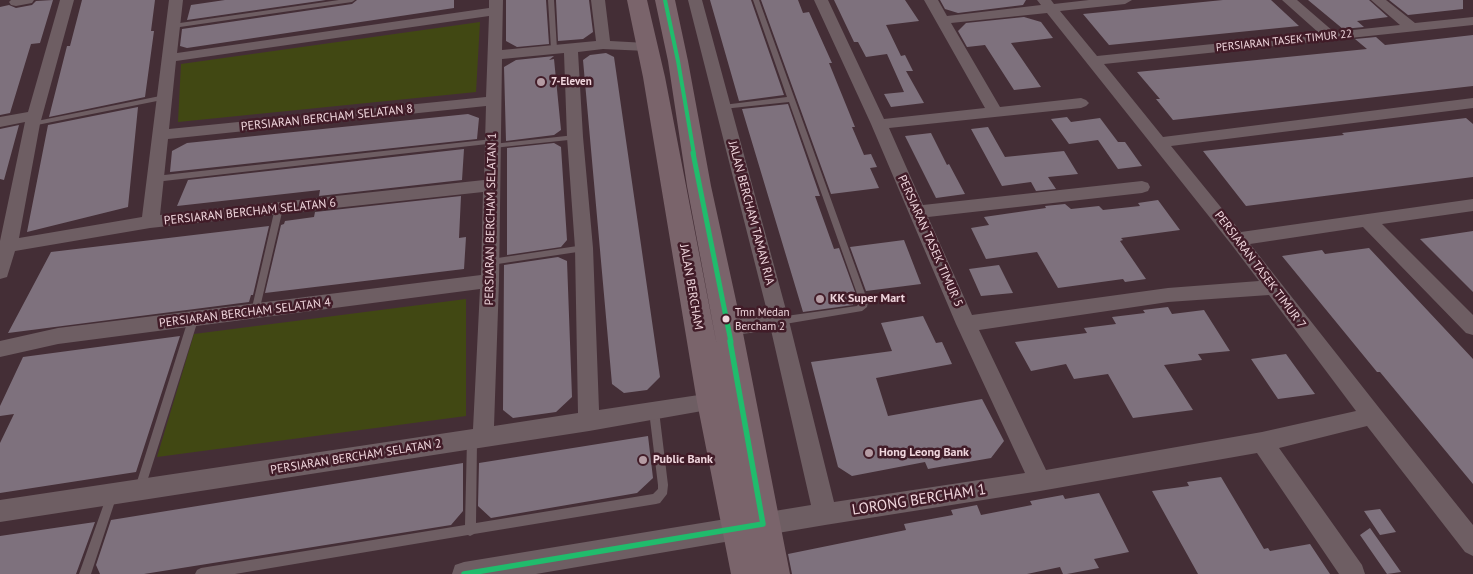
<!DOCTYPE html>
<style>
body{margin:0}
canvas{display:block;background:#442e36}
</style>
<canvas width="1473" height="574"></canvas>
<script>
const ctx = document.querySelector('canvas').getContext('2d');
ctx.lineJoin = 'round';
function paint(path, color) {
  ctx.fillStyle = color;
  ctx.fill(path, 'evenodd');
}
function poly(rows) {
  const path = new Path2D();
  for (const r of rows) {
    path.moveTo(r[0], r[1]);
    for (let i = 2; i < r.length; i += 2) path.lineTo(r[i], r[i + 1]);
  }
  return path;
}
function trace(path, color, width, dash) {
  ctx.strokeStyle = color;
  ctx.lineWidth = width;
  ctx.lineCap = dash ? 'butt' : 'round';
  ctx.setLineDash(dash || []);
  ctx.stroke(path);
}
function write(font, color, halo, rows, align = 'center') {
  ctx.font = font + ' "PT Sans",sans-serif';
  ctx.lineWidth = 5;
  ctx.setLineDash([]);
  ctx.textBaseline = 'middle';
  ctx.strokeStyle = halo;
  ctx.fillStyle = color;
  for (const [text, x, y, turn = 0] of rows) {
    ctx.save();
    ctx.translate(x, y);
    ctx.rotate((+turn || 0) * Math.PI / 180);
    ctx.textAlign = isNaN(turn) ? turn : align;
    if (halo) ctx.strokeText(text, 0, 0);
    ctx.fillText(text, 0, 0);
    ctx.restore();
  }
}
paint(poly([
 [480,22,476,92,178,122,181,64],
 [466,299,466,416,157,457,194,334]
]), '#414813');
paint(poly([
 [53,0,40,43,31,44,10,113,0,115,0,7,9,5,16,8,32,5,36,1],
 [82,0,155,0,151,31,154,31,145,97,49,117,67,46,70,46],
 [225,0,326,0,187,20,191,5],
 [357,0,454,0,454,8,187,48,180,46,182,29,352,4],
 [506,0,546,0,549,44,517,47,506,41],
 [556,0,589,0,593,32,583,39,558,41],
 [710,0,751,0,784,95,739,101],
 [761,0,798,0,803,13,809,12,832,63,829,63,855,127,852,127,864,155,871,154,877,167,870,168,879,188,831,194],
 [834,0,905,0,919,21,886,25,887,27,901,56,905,55,913,71,906,71,924,103,891,107,884,94,904,92,887,54,866,57,858,42,854,42],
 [940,0,1026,0,1023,5,958,13,945,9],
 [1223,0,1271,0,1299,26,1109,45,1083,14],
 [1308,0,1369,0,1388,17,1357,21,1364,27,1343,29],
 [1389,0,1463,0,1463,9,1408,15],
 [1024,17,1041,22,1053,38,1011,43,1041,87,1014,90,985,45,967,47,958,31,966,23],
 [1473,35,1473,86,1173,120,1156,99,1160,99,1137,72,1367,49,1355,39,1376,37,1385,45],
 [606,53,614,57,660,377,647,390,624,393,612,384,583,60,590,55],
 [554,56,549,60,554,59,561,130,554,135,506,141,504,67,516,60],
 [788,104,820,196,815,196,834,249,839,248,855,292,849,293,853,305,803,312,742,109],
 [138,107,128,207,27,232,48,125],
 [468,114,479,118,477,139,170,172,172,151,187,143],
 [1067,117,1071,122,1100,118,1118,142,1125,142,1142,166,1118,169,1098,140,1069,144,1051,119],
 [1466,118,1473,124,1473,177,1246,206,1203,151,1344,135,1342,133],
 [19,125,4,180,0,179,0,129],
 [988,127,1005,157,1064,151,1078,174,1048,177,1056,189,1036,191,1031,182,1002,186,971,129],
 [931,133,947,165,949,164,965,194,936,198,905,136],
 [554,143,561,147,567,240,561,247,507,255,507,148],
 [464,149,462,180,319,196,320,190,177,206,188,180],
 [461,196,459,238,466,237,464,269,265,293,281,225,284,224,285,221,314,217,315,212],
 [1158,200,1180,230,1121,238,1123,240,1120,241,1146,279,1125,282,1123,279,1058,288,1037,252,986,259,971,228,989,225,984,217,1046,208,1045,206,1065,204,1071,209,1099,206,1103,210,1140,206,1138,203],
 [269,226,253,295,251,295,249,302,8,333,51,252],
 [1473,231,1473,292,1420,239],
 [904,240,921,284,866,291,850,247],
 [1369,248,1473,359,1473,484,1380,372,1377,372,1282,256,1322,250,1325,254],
 [558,257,567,261,572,397,556,412,513,418,503,410,504,265],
 [999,265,1013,293,981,296,969,269],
 [1168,307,1172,314,1204,310,1230,351,1198,354,1202,360,1164,365,1193,410,1133,418,1108,374,1074,379,1066,364,1031,371,1015,342,1087,333,1084,328,1116,324,1112,317,1145,313,1143,310],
 [923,316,936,343,942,342,952,364,876,378,888,416,982,399,1004,441,991,458,928,469,925,462,852,476,838,467,811,362,892,351,881,323],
 [180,336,136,472,0,493,0,443,14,414,0,416,0,406,23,357],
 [1286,354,1315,394,1278,399,1251,359],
 [648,436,653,478,637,493,491,518,478,506,479,463],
 [463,463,463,511,451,525,144,574,100,574,96,565,111,520],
 [1221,477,1264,549,1268,548,1270,551,1310,544,1330,574,1198,574,1152,491,1189,486,1187,482],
 [1099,493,1129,552,1094,559,1099,568,1067,574,1063,574,1060,567,1027,574,792,574,788,554,906,530,904,524,953,515,951,510,977,505,981,515,1032,505,1030,501,1063,495,1065,499],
 [1380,509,1396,532,1380,535,1364,511],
 [95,522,76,574,0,574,0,536],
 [1370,528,1401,572,1387,574,1360,535]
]), '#7e717d');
paint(poly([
 [339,0,355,0,352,2,173,28,170,26,173,24,339,0],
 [548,0,554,0,557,49,554,51,551,49,548,0],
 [753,0,759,0,868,302,867,307,862,311,779,325,776,324,774,321,776,318,779,317,857,306,860,302,789,102,723,109,719,107,723,105,787,97,753,0],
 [165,95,168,97,167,99,32,126,28,124,32,122,165,95],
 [575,135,579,137,578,139,493,148,489,146,493,144,575,135],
 [493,139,496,139,496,143,155,182,151,179,155,176,493,139],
 [279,205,283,208,259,312,258,314,255,316,252,314,251,312,275,208,279,205],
 [584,245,588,248,584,251,491,265,487,262,491,259,584,245],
 [193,316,196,317,198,320,145,488,144,491,140,493,136,491,135,488,188,320,190,317,193,316],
 [654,407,657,408,659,411,668,485,667,494,660,503,656,504,474,534,470,536,468,535,235,574,195,574,197,570,201,568,465,525,467,440,468,437,472,435,476,437,477,440,476,523,653,494,658,489,658,485,649,411,651,408,654,407],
 [112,490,116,491,117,495,91,574,79,574,107,495,108,491,112,490]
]), '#6e5e63');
paint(poly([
 [11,0,34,0,32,3,16,6,11,5,9,2,11,0],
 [60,0,74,0,40,124,19,238,142,217,169,0,183,0,177,53,489,8,489,0,503,0,502,50,596,41,591,0,605,0,610,41,647,43,654,47,647,51,603,49,578,52,583,137,593,248,599,410,712,393,719,396,723,402,719,408,589,431,0,522,0,500,473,429,480,289,58,344,0,357,0,341,58,328,481,275,483,192,150,228,15,251,7,277,0,279,0,241,25,122,0,127,0,117,28,112,60,0],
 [489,16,486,97,169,129,176,61,489,16],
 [564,53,567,137,575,248,578,413,494,426,499,281,502,59,564,53],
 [486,106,484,180,160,215,168,139,486,106],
 [688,0,702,0,789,321,834,502,1025,473,956,324,871,124,814,0,828,0,884,119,985,108,924,0,938,0,947,16,1041,5,1037,0,1051,0,1054,4,1089,0,1132,0,1125,4,1060,11,1097,56,1319,33,1282,0,1297,0,1334,32,1400,25,1371,0,1386,0,1415,23,1473,17,1473,25,1104,64,1163,137,1473,98,1473,108,1171,146,1241,232,1473,199,1473,211,1382,224,1473,315,1473,335,1466,333,1363,227,1250,244,1380,409,1473,525,1473,556,1465,552,1367,426,1279,448,1362,565,1365,574,1339,574,1257,453,1040,491,825,525,536,574,452,574,455,565,464,562,811,505,771,330,728,336,721,334,718,328,721,322,728,320,768,315,688,0],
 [1047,13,1231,244,1259,281,1168,288,972,315,928,217,1142,193,1148,191,1150,187,1148,183,1142,181,923,205,889,128,1081,108,1086,106,1089,103,1086,100,1081,98,1000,107,951,23,1047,13],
 [1269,295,1356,411,1262,432,1046,470,979,330,1168,302,1269,295]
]), '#6e5e63');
paint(poly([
 [627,0,647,0,665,77,717,346,687,186,668,61,655,0,675,0,688,61,711,186,742,328,790,574,731,574,697,402,643,77,627,0]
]), '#7a646b');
trace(poly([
 [665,0,678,61,694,154]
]), '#20bc6c', 4);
trace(poly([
 [693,153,731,342]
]), '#20bc6c', 5);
trace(poly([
 [464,574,763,524,730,341]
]), '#20bc6c', 5.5);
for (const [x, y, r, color] of [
 [541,82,5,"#b49ba3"],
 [820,299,5,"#b49ba3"],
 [726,319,4.5,"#f0d6dd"],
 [869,453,5,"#b49ba3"],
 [643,460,5,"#b49ba3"]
]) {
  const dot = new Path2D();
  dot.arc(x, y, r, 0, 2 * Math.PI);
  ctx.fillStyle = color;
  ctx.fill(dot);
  trace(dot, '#411c28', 2);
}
write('11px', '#f0d6dd', '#411c28', [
 ["PERSIARAN TASEK TIMUR 22",1284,41,-6]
]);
write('bold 11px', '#f0d6dd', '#411c28', [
 ["7-Eleven",551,82]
], 'left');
write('11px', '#f0d6dd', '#411c28', [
 ["Tmn Medan",735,313],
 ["Bercham 2",735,327]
], 'left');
write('12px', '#f0d6dd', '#411c28', [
 ["PERSIARAN BERCHAM SELATAN 8",327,118,-6],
 ["PERSIARAN BERCHAM SELATAN 6",250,212,-6],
 ["JALAN BERCHAM TAMAN RIA",751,213,75],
 ["PERSIARAN BERCHAM SELATAN 1",491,219,-89],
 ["PERSIARAN TASEK TIMUR 5",930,241,66],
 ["PERSIARAN TASEK TIMUR 7",1260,270,53],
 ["JALAN BERCHAM",691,287,80],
 ["PERSIARAN BERCHAM SELATAN 4",245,313,-7],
 ["PERSIARAN BERCHAM SELATAN 2",356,457,-9]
]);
write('bold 12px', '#f0d6dd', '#411c28', [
 ["KK Super Mart",830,299],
 ["Hong Leong Bank",879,453],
 ["Public Bank",653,460]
], 'left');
write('15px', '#f0d6dd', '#411c28', [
 ["LORONG BERCHAM 1",919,500,-9]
]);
</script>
